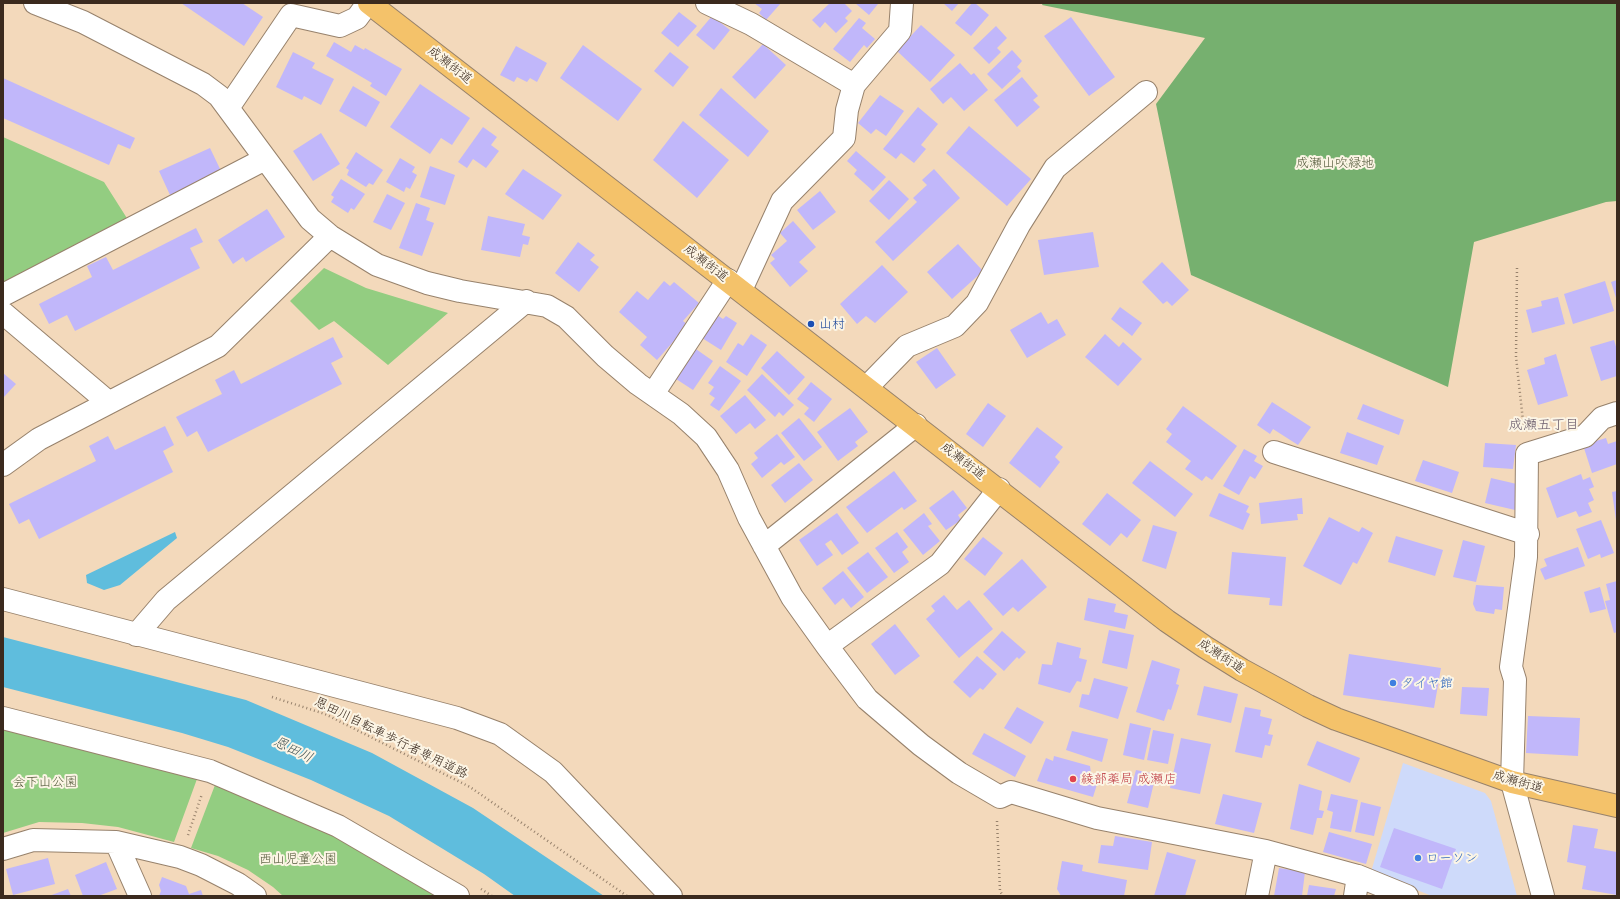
<!DOCTYPE html>
<meta charset="utf-8">
<style>
body{margin:0}
#map{position:relative;width:1620px;height:899px;overflow:hidden;background:#f3d9bb;font-family:"Comic Neue",sans-serif}
canvas{display:block}
.frame{position:absolute;inset:0;border:4px solid #3b2a1e;pointer-events:none}
</style>
<div id="map">
<canvas width="1620" height="899"></canvas>
<div class="frame"></div>
</div>
<script>
const ctx = document.querySelector('canvas').getContext('2d');
ctx.lineJoin = 'round';
function paint(path, color) {
  ctx.fillStyle = color;
  ctx.fill(path, 'evenodd');
}
function poly(rows) {
  const path = new Path2D();
  for (const r of rows) {
    path.moveTo(r[0], r[1]);
    for (let i = 2; i < r.length; i += 2) path.lineTo(r[i], r[i + 1]);
  }
  return path;
}
function trace(path, color, width, dash) {
  ctx.strokeStyle = color;
  ctx.lineWidth = width;
  ctx.lineCap = dash ? 'butt' : 'round';
  ctx.setLineDash(dash || []);
  ctx.stroke(path);
}
function write(font, color, halo, rows, align = 'center') {
  ctx.font = font + ' "Comic Neue","Klee One",sans-serif';
  ctx.lineWidth = 4;
  ctx.setLineDash([]);
  ctx.textBaseline = 'middle';
  ctx.strokeStyle = halo;
  ctx.fillStyle = color;
  for (const [text, x, y, turn = 0] of rows) {
    ctx.save();
    ctx.translate(x, y);
    ctx.rotate((+turn || 0) * Math.PI / 180);
    ctx.textAlign = isNaN(turn) ? turn : align;
    if (halo) ctx.strokeText(text, 0, 0);
    ctx.fillText(text, 0, 0);
    ctx.restore();
  }
}
paint(poly([
 [1403,763,1485,793,1491,801,1517,896,1432,896,1371,872]
]), '#cedafa');
paint(poly([
 [3,137,104,182,130,223,3,287],
 [324,268,366,288,448,313,388,365,334,321,319,330,290,301],
 [3,728,197,779,174,842,118,827,82,823,39,822,3,833],
 [215,785,337,835,443,896,283,896,273,887,248,870,218,856,191,848]
]), '#93cd81');
paint(poly([
 [1043,3,1617,3,1617,201,1606,202,1474,242,1448,387,1191,275,1156,104,1205,38,1042,5]
]), '#76b06f');
paint(poly([
 [175,532,177,538,120,585,104,590,87,583,86,575],
 [3,637,246,700,372,753,473,808,604,896,515,896,484,874,389,816,311,780,228,747,182,733,3,687]
]), '#5fbddd');
paint(poly([
 [181,3,242,3,263,17,244,46],
 [754,3,781,3,766,20,759,13,762,9],
 [830,3,844,3,852,11,845,18,848,21,836,33,825,22,820,28,812,20],
 [855,3,877,3,878,4,869,15],
 [943,3,959,3,952,11],
 [972,3,975,3,989,15,971,36,955,23],
 [679,12,697,26,678,47,661,33],
 [712,16,730,30,714,50,696,35],
 [1071,17,1115,77,1089,96,1044,36],
 [859,18,866,23,862,28,875,39,867,48,864,45,850,62,833,49],
 [921,25,955,55,930,82,897,51],
 [996,26,1007,38,997,48,1001,52,989,64,973,48],
 [334,42,351,52,355,45,364,50,365,48,402,69,386,96,370,86,372,83,326,56],
 [763,44,786,65,755,99,732,77],
 [583,45,642,89,618,121,560,78],
 [516,46,547,63,537,82,530,78,527,82,517,77,514,82,500,75],
 [1012,50,1022,61,1017,67,1021,71,1002,89,987,74],
 [293,52,315,63,312,68,334,79,321,105,304,96,302,100,276,87],
 [670,52,689,67,673,87,654,71],
 [960,63,971,75,974,73,988,90,964,111,951,97,943,104,930,89],
 [1022,77,1038,96,1033,100,1040,107,1017,127,994,100],
 [3,78,135,138,130,149,118,144,109,165,3,118],
 [420,84,470,118,452,145,441,138,430,154,390,127],
 [353,86,380,102,366,127,339,111],
 [721,88,769,131,748,157,699,115],
 [880,95,904,111,886,136,876,129,871,134,858,123],
 [918,107,938,124,921,145,926,149,914,163,901,153,896,159,883,149],
 [683,121,729,160,697,198,653,160],
 [969,126,1031,179,1007,206,946,153],
 [483,127,497,137,491,145,499,151,486,168,473,159,467,168,458,162],
 [321,133,340,164,313,181,293,151],
 [210,148,221,171,170,195,159,171],
 [856,151,886,177,873,191,854,174,857,170,847,161],
 [356,152,383,170,373,185,369,183,366,187,347,175,349,170,346,168],
 [400,158,415,167,412,172,417,175,410,189,406,187,404,192,386,182],
 [430,166,455,175,445,205,420,197],
 [523,169,562,195,543,220,505,194],
 [934,169,960,198,893,261,875,242,917,202,913,198,927,185,922,180],
 [341,179,365,194,354,210,351,208,348,213,331,202,334,197,331,195],
 [889,180,909,199,889,220,869,201],
 [820,191,836,212,813,230,797,210],
 [387,194,405,203,391,230,373,222],
 [416,203,430,208,426,220,434,223,422,256,399,248],
 [267,209,285,237,246,262,243,257,233,264,218,240],
 [488,216,525,224,522,235,530,237,528,245,523,244,520,257,481,250],
 [793,221,816,247,799,262,808,271,790,287,770,263,775,259,771,255,787,241,780,233],
 [196,228,203,242,190,248,200,268,75,331,67,315,49,324,39,304,92,277,87,266,106,257,113,270],
 [1093,232,1099,267,1044,275,1038,240],
 [578,242,595,255,590,260,599,267,579,292,555,273],
 [958,244,983,271,952,299,927,272],
 [1162,262,1189,290,1172,306,1167,301,1163,304,1142,282],
 [882,265,908,292,875,323,866,316,857,324,840,304],
 [1617,280,1617,301,1611,282],
 [664,281,670,286,674,282,699,303,683,321,688,325,657,360,640,345,647,337,619,312,637,291,648,300],
 [1605,281,1614,311,1573,324,1564,294],
 [1558,297,1565,324,1532,333,1526,310,1542,306,1541,301],
 [1120,307,1142,323,1132,336,1111,319],
 [1041,312,1048,324,1057,319,1066,335,1027,358,1010,330],
 [717,315,723,319,726,316,737,323,721,350,702,338],
 [751,334,767,345,747,376,726,362,738,343,743,346],
 [1105,334,1119,347,1123,342,1142,359,1118,386,1085,357],
 [333,337,343,357,331,363,342,384,208,452,197,431,187,437,176,417,222,394,215,380,234,370,241,384],
 [1614,340,1617,350,1617,376,1601,381,1590,347],
 [693,347,713,361,693,390,673,377],
 [937,348,956,375,936,389,916,362],
 [777,351,805,377,789,395,761,368],
 [1556,354,1568,396,1538,405,1527,370,1545,364,1544,358],
 [720,366,741,381,719,411,710,405,715,398,709,394,714,387,708,383],
 [3,373,16,384,3,398],
 [762,374,794,405,783,416,779,412,775,417,747,390],
 [811,382,832,399,814,422,804,414,809,408,797,399],
 [745,395,766,420,755,429,750,423,736,434,720,416],
 [1272,402,1311,427,1298,445,1273,429,1270,434,1257,425],
 [988,403,1006,416,983,447,966,434],
 [1363,404,1404,420,1399,435,1357,419],
 [1183,406,1237,446,1212,480,1206,476,1202,481,1185,469,1191,461,1166,442,1172,434,1166,429],
 [850,408,868,432,855,442,858,446,838,461,817,432],
 [799,418,822,447,804,461,781,433],
 [165,426,174,445,163,451,173,472,39,539,29,519,19,524,9,504,96,461,89,446,108,436,115,450],
 [1037,427,1063,447,1055,457,1060,462,1040,488,1009,463],
 [1347,432,1384,446,1377,465,1340,453],
 [777,434,795,457,784,465,781,462,762,478,751,464,758,458,754,453],
 [1606,438,1608,444,1617,441,1617,464,1592,473,1583,445],
 [1485,443,1516,445,1513,469,1483,467],
 [1244,449,1257,456,1254,461,1263,466,1255,479,1250,476,1239,495,1223,486],
 [1423,460,1459,472,1452,493,1415,481],
 [1150,461,1193,494,1175,517,1132,483],
 [799,463,813,480,785,503,771,485],
 [894,471,917,501,904,510,902,507,867,533,846,507],
 [1581,474,1583,480,1590,477,1594,487,1589,489,1594,500,1588,503,1592,512,1579,517,1576,511,1557,518,1546,488],
 [1491,478,1521,485,1515,510,1485,503],
 [953,490,967,508,958,515,961,520,946,530,929,508],
 [1617,491,1617,520,1616,520,1612,492],
 [1107,493,1141,520,1127,538,1121,533,1110,546,1082,524],
 [1219,493,1249,506,1246,512,1250,514,1243,530,1209,516],
 [1302,498,1303,514,1297,514,1298,520,1261,524,1259,503],
 [837,513,859,543,842,555,831,540,825,544,833,555,817,566,799,540],
 [924,513,932,524,928,526,940,541,923,555,903,530],
 [1329,517,1359,532,1362,527,1373,533,1357,564,1353,562,1341,585,1303,566],
 [1601,520,1614,553,1601,558,1600,554,1588,559,1576,529],
 [1153,525,1177,532,1166,569,1142,561],
 [897,532,908,547,902,552,909,562,894,573,875,548],
 [1396,536,1443,550,1435,576,1388,562],
 [983,537,1003,553,985,576,964,559],
 [1463,540,1485,546,1476,582,1453,577],
 [1578,547,1585,566,1545,580,1540,569,1547,566,1544,559],
 [868,552,888,577,867,593,847,568],
 [1232,552,1286,557,1282,606,1269,605,1270,598,1228,594],
 [1022,559,1047,587,1018,612,1013,607,1003,616,983,594],
 [843,571,864,597,851,608,843,598,835,605,822,588],
 [1617,581,1617,632,1614,633,1605,601,1610,600,1606,584],
 [1476,585,1504,587,1502,610,1495,609,1494,614,1476,611,1473,604],
 [1600,587,1606,609,1590,613,1584,592],
 [944,595,957,610,969,600,993,629,959,658,926,619,935,611,931,606],
 [1088,598,1116,604,1114,612,1128,615,1125,629,1084,620],
 [895,624,920,656,895,675,871,644],
 [1109,630,1134,635,1127,669,1102,663],
 [1002,631,1026,652,1019,659,1017,657,1004,671,983,652],
 [1057,642,1081,648,1079,658,1087,660,1081,682,1077,681,1070,693,1038,684,1042,664,1052,665],
 [1349,654,1441,668,1434,708,1343,695],
 [977,656,997,674,983,690,980,688,970,698,953,682],
 [1152,660,1180,669,1176,684,1179,685,1171,710,1168,709,1164,721,1136,712],
 [1094,678,1128,687,1118,719,1079,707,1082,694,1089,695],
 [1204,686,1238,694,1231,723,1197,715],
 [1462,687,1489,688,1487,716,1460,714],
 [1017,707,1044,722,1031,744,1004,728],
 [1245,707,1261,710,1260,716,1272,719,1268,734,1273,735,1270,746,1265,745,1262,758,1235,752],
 [1528,716,1580,718,1578,756,1526,753],
 [1130,723,1151,728,1144,760,1123,755],
 [1153,730,1174,734,1168,764,1147,760],
 [1072,731,1108,739,1102,762,1066,750],
 [984,733,1026,756,1015,777,972,754],
 [1181,738,1211,744,1200,794,1170,788],
 [1317,741,1360,758,1350,783,1307,765],
 [1054,756,1090,766,1091,773,1100,775,1093,797,1037,781,1046,758,1053,761],
 [1136,770,1156,774,1148,808,1127,803],
 [1299,784,1322,791,1319,810,1324,811,1322,818,1317,818,1313,835,1290,829],
 [1223,794,1262,803,1254,833,1215,824],
 [1331,794,1358,800,1351,832,1330,828,1333,812,1327,810],
 [1361,802,1381,807,1374,836,1355,832],
 [1573,825,1598,829,1594,848,1617,852,1617,895,1582,889,1586,866,1567,862],
 [1394,828,1456,849,1442,889,1380,867],
 [1329,832,1372,844,1366,864,1323,852],
 [1115,836,1152,842,1148,870,1098,863,1101,845,1113,846],
 [1167,852,1196,860,1185,896,1154,896],
 [48,858,55,884,13,895,6,869],
 [1062,861,1083,865,1082,871,1127,880,1124,896,1061,896,1057,889],
 [106,862,117,889,98,896,83,896,75,875],
 [1279,868,1305,872,1302,896,1274,896],
 [162,877,186,886,189,894,201,890,203,896,159,896,161,891,159,885],
 [1309,885,1336,889,1334,896,1307,896],
 [68,889,71,896,49,896]
]), '#c1b7fa');
const minor = poly([
 [35,3,83,22,203,84,219,96,310,219,330,236,377,265,427,283,460,291,547,306,566,317,605,356,638,384,681,414,706,437,728,470,749,518,792,597,827,646,867,699,921,745,959,773,1000,797,1011,792,1097,818,1266,851,1358,876,1407,896],
 [707,3,751,24,854,85],
 [228,108,291,15,340,26,357,18,368,3],
 [741,290,782,201,844,138,847,110,854,85,900,31,902,3],
 [3,295,265,159],
 [3,313,108,402],
 [867,387,907,346,955,326,977,303,1019,225,1055,168,1146,92],
 [653,394,728,280],
 [1274,452,1528,534],
 [3,465,39,439,218,346,330,236],
 [764,546,916,425],
 [3,599,457,718,500,734,553,772,671,896],
 [136,635,166,600,526,301],
 [827,646,940,564,999,489],
 [3,718,210,771,338,826,458,896],
 [116,842,140,896],
 [3,849,33,840,116,842,180,857,201,865,238,884,255,896],
 [1257,896,1266,851],
 [1355,896,1358,876],
 [1543,896,1512,782,1515,680,1511,667,1526,557,1527,454,1585,436,1602,418,1617,413]
]);
const major = poly([
 [369,3,1167,621,1205,647,1242,670,1308,706,1336,719,1512,782,1617,806]
]);
trace(minor, '#97826c', 24);
trace(major, '#97826c', 24);
trace(poly([
 [1517,268,1516,357,1524,430],
 [272,697,325,714,470,787,627,896],
 [997,821,1000,891,1003,896],
 [188,835,202,794],
 [481,889,492,896]
]), '#97826c', 2.5, [1, 3]);
trace(minor, '#fff', 22);
trace(major, '#f4c26a', 22);
for (const [x, y, r, color] of [
 [811,324,4,"#1a4fb4"],
 [1393,683,4,"#3f7fe0"],
 [1073,779,4,"#e0444e"],
 [1418,858,4,"#3f7fe0"]
]) {
  const dot = new Path2D();
  dot.arc(x, y, r, 0, 2 * Math.PI);
  ctx.fillStyle = color;
  ctx.fill(dot);
  trace(dot, '#fcf5e5', 1.5);
}
write('13px', '#3b2a1e', '#fcf5e5', [
 ["成瀬街道",450,65,38],
 ["成瀬街道",706,263,38],
 ["成瀬街道",963,461,38],
 ["成瀬街道",1221,656,33],
 ["恩田川自転車歩行者専用道路",391,738,26],
 ["成瀬街道",1518,782,16]
]);
write('13px', '#555b3c', '#fcf5e5', [
 ["成瀬山吹緑地",1335,163],
 ["会下山公園",45,782],
 ["西山児童公園",298,859]
]);
write('13px', '#164399', '#fcf5e5', [
 ["山村",819,324]
], 'left');
write('13px', '#366cbe', '#fcf5e5', [
 ["タイヤ館",1401,683],
 ["ローソン",1426,858]
], 'left');
write('13px', '#be3a42', '#fcf5e5', [
 ["綾部薬局 成瀬店",1081,779]
], 'left');
write('14px', '#6a5b6b', '#fcf5e5', [
 ["成瀬五丁目",1544,425]
]);
write('italic 14px', '#465657', '#fcf5e5', [
 ["恩田川",293,750,26]
]);
</script>
